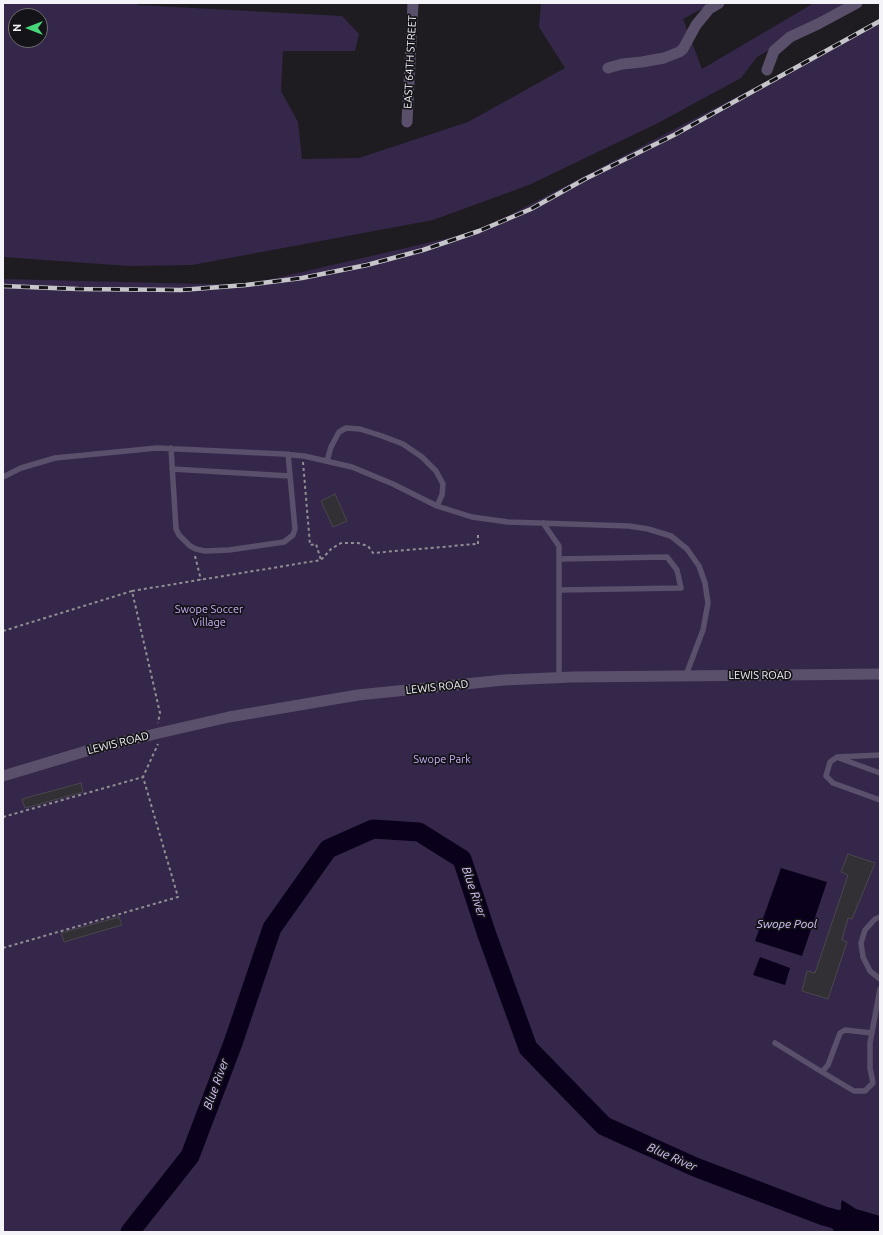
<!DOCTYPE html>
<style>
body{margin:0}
#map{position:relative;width:883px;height:1235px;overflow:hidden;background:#1e1c21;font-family:Ubuntu,sans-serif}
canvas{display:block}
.frame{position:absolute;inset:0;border:4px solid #f4f3f7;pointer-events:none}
.north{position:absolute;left:8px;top:8px;width:40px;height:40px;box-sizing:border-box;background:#141318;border:1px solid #6e6d71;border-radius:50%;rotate:270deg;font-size:11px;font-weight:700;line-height:16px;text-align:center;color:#f4f3f7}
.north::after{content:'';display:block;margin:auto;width:14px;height:18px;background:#46d77a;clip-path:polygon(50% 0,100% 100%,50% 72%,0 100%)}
</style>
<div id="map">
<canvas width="883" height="1235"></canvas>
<div class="frame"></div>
<div class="north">N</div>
</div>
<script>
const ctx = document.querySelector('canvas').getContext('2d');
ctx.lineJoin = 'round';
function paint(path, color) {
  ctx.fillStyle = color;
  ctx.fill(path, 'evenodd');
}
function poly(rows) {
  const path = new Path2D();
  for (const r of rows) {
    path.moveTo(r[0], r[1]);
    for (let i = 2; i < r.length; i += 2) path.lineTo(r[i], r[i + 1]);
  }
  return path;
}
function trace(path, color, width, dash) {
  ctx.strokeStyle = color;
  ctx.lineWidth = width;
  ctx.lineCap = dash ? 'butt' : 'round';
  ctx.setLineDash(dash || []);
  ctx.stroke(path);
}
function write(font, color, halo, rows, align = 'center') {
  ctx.font = font + ' Ubuntu,sans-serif';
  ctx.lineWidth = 3.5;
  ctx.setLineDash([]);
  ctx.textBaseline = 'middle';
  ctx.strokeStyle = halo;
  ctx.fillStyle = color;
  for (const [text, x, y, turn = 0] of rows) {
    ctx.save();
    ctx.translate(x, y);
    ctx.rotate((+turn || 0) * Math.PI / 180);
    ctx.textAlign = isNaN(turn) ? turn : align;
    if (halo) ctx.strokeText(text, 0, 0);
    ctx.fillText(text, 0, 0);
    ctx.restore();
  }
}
paint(poly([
 [3,3,138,3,138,5,342,16,359,34,355,51,283,51,281,91,298,122,302,159,359,158,468,122,565,68,539,27,541,3,712,3,683,19,702,69,814,3,852,3,757,57,741,78,658,123,529,185,433,220,192,265,129,266,3,257],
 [16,16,40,16,40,40,16,40],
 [880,21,880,1232,3,1232,3,279,246,285,479,231,842,42]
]), '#352749');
paint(poly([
 [781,868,827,882,802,956,755,941],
 [760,957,790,968,785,985,753,975],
 [842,1200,856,1209,880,1216,880,1232,834,1232,833,1229,824,1223,823,1208,832,1212,838,1211,841,1209,841,1203]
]), '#0a001c');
trace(poly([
 [130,1232,190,1156,233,1043,272,928,328,849,373,829,419,832,462,859,487,935,528,1048,604,1126,695,1167,824,1216,880,1231]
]), '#0a001c', 19);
const building = poly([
 [335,494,347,521,333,527,321,501,335,494],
 [81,783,83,792,25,808,22,799,81,783],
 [848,854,875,863,852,919,848,918,842,940,847,942,828,999,802,991,807,971,815,973,848,875,841,872,848,854],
 [119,917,122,925,64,942,61,933,119,917]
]);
paint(building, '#323035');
trace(building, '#49474d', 1);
trace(poly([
 [303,462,310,545,316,544,321,560],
 [478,535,478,544],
 [195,556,201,580],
 [132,591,321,560,331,549,341,543,358,543,368,546,373,553,476,544],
 [3,631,132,591,160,713,158,723],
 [3,817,143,777],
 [3,948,178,897,143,777,158,744]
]), '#908f93', 2, [3, 3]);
trace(poly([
 [171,448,176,529,179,535,190,546,196,549,205,551,229,550,284,542,293,535,295,529,288,454],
 [327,461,331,447,339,432,346,428,360,429,382,436,403,444,422,457,436,471,443,484,442,495,437,506],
 [172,469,290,476],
 [3,477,21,468,55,458,157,448,283,454,304,456,352,467,393,484,437,506,472,517,508,522,629,526,648,529,671,536,687,549,699,566,705,583,708,603,703,630,686,675],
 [543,523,559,546,559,678],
 [559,590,681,588,677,570,667,557,559,559],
 [880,755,837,757,830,762,826,776,833,783,880,800],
 [839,758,880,773],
 [880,917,875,919,865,930,861,943,863,957,870,971,880,979],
 [775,1043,822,1072,854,1091,865,1091,873,1083,870,1068,870,1043,880,989],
 [822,1072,828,1065,840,1033,845,1030,872,1033]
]), '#5a506b', 5.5);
trace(poly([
 [608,68,622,64,642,62,664,58,679,52,683,49,696,25,705,14,709,9,719,3],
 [767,70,774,51,790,37,818,24,857,3],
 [407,122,413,3],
 [3,776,93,749,159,733,229,717,358,695,504,680,573,677,880,674]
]), '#5a506b', 11);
const rail = poly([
 [3,286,78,289,181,290,246,285,302,278,367,265,423,250,479,231,531,209,585,179,674,135,880,21]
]);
trace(rail, '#c6c5c9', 4.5);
trace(rail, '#141318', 3, [9]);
write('11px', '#f4f3f7', '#141318', [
 ["EAST 64TH STREET",410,62,-87],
 ["LEWIS ROAD",760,675],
 ["LEWIS ROAD",437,687,-6],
 ["LEWIS ROAD",118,743,-14]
]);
write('11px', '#caaff7', '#141318', [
 ["Swope Soccer",209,609],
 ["Village",209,622],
 ["Swope Park",442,759]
]);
write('italic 12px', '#d8c5fb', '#141318', [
 ["Blue River",474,892,71],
 ["Swope Pool",787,924],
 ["Blue River",216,1084,-70],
 ["Blue River",672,1157,24]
]);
</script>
